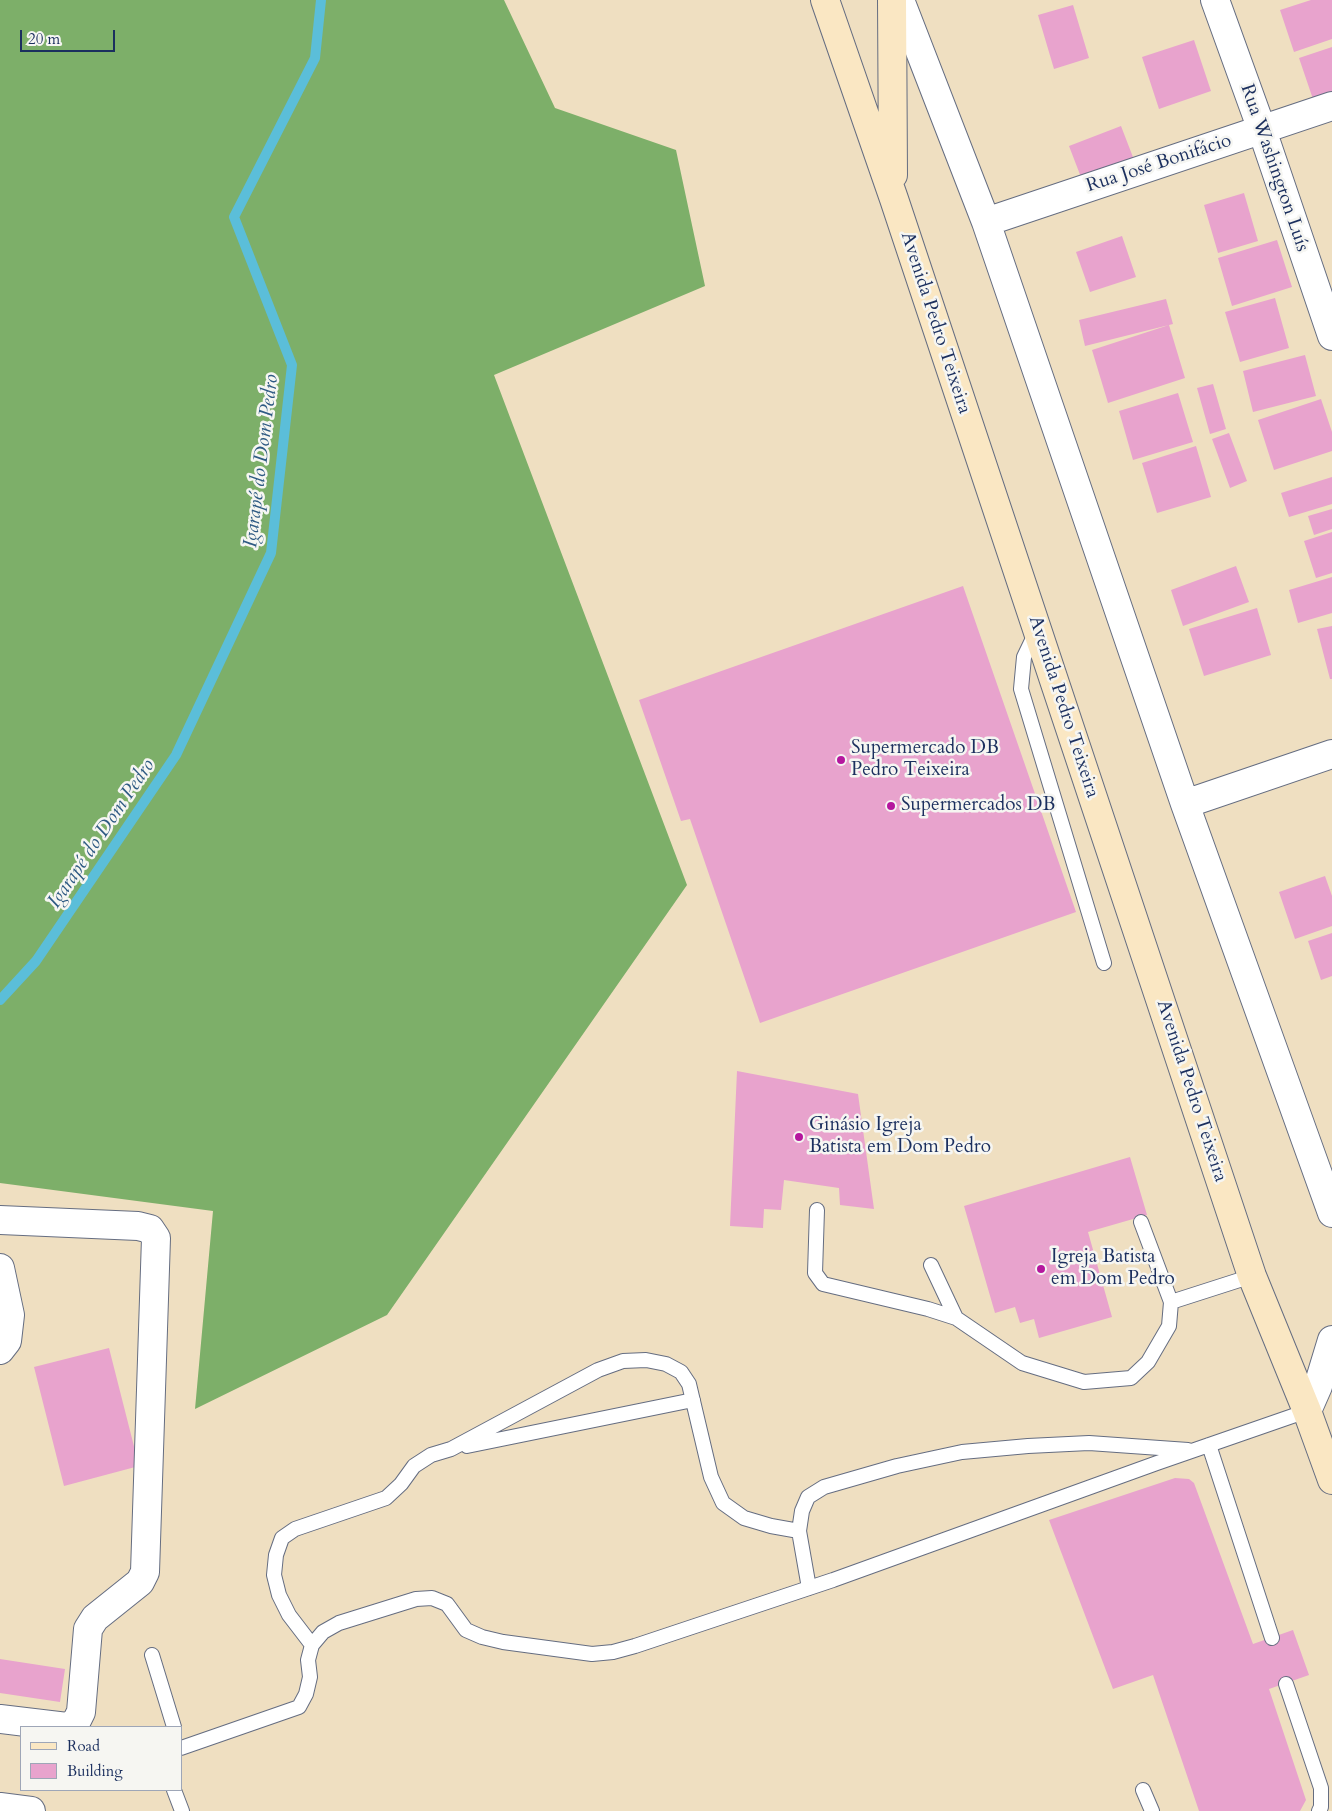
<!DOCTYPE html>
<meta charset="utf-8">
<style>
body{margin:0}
#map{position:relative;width:1332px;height:1811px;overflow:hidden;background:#efdfc1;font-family:Cardo,serif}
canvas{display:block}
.legend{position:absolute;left:20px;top:1726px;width:162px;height:65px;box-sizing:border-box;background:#f6f6f2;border:1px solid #9ea6b7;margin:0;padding:6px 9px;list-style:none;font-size:15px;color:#1b2f5e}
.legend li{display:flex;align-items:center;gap:10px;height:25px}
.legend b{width:25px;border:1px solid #9ea6b7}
.scale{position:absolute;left:20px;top:30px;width:95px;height:22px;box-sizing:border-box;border:2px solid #1b2f5e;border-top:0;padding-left:6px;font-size:15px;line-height:18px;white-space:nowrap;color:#1b2f5e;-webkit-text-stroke:4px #f6f6f2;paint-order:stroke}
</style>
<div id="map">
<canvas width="1332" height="1811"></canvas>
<ul class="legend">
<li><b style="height:6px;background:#fae7c3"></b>Road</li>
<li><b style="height:14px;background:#e8a3cd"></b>Building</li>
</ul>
<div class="scale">20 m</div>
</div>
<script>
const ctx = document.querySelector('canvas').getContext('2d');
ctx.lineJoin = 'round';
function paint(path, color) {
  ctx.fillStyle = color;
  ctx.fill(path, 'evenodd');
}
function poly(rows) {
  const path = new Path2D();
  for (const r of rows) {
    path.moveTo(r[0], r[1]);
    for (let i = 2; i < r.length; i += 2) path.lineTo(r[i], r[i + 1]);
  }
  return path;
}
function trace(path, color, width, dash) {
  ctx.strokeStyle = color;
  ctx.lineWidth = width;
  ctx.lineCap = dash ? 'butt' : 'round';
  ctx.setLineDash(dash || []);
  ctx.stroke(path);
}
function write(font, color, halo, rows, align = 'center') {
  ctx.font = font + ' Cardo,serif';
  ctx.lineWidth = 5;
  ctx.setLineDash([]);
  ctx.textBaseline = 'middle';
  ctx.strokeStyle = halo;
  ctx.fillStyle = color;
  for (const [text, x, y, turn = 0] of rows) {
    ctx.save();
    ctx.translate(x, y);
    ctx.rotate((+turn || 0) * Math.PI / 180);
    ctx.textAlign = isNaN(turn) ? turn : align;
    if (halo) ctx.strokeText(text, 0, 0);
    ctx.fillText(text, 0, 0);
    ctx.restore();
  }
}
paint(poly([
 [0,0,504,0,555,108,676,150,705,286,494,375,687,885,387,1315,195,1409,213,1211,0,1183]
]), '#7daf69');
trace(poly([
 [0,1000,36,961,176,755,271,553,292,365,234,217,315,58,321,0]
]), '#5bbed9', 10);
paint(poly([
 [1311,0,1332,0,1332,39,1294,52,1280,10],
 [1073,5,1089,58,1054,69,1038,15],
 [1194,40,1211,91,1159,109,1142,57],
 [1332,47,1332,103,1316,108,1299,58],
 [1121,126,1136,165,1084,185,1069,146],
 [1244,193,1258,241,1218,253,1204,205],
 [1122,236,1136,277,1090,292,1076,252],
 [1277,240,1292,287,1232,306,1218,258],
 [1275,298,1289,348,1240,362,1225,312],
 [1166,299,1173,324,1085,346,1079,320],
 [1169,325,1185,378,1108,403,1092,350],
 [1305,355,1316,396,1253,412,1243,371],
 [1213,384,1226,429,1210,434,1197,388],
 [1178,393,1193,442,1133,460,1119,411],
 [1321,399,1332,432,1332,451,1274,470,1258,420],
 [1229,433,1247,481,1230,488,1212,439],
 [1196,446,1211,497,1157,513,1142,463],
 [1332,477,1332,504,1289,517,1281,493],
 [1332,509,1332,529,1314,535,1308,516],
 [1332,532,1332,573,1316,578,1304,541],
 [1236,566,1249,602,1183,626,1171,590],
 [1332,577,1332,613,1298,623,1289,590],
 [963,586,1076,912,760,1023,690,819,681,821,639,700],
 [1257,608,1271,655,1204,676,1189,629],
 [1332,626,1332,679,1330,679,1317,629],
 [1325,876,1332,896,1332,926,1295,939,1279,892],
 [1332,933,1332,976,1321,980,1308,941],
 [737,1071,858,1094,874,1209,840,1205,839,1188,784,1180,781,1210,764,1209,763,1228,730,1226],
 [1130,1157,1147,1215,1088,1232,1112,1317,1039,1338,1034,1319,1020,1323,1015,1307,995,1313,964,1206],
 [109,1348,139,1466,64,1486,34,1367],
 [1175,1478,1189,1479,1194,1483,1253,1644,1293,1630,1309,1675,1269,1689,1306,1800,1300,1811,1199,1811,1153,1675,1113,1689,1049,1520],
 [0,1659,65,1669,60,1702,0,1693]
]), '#e8a3cd');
const lane = poly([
 [1037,630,1024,657,1021,689,1104,963],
 [817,1210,815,1273,823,1284,928,1309,956,1318],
 [1141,1222,1171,1302,1252,1276],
 [931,1265,956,1318,1022,1363,1084,1382,1131,1378,1148,1362,1169,1326,1171,1302],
 [1209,1445,1272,1638],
 [467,1446,693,1400],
 [809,1588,799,1531,802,1511,808,1497,824,1487,897,1466,962,1452,1028,1446,1089,1443,1188,1450],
 [312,1645,289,1615,279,1595,274,1575,276,1555,282,1538,295,1529,386,1498,401,1484,414,1466,431,1455,451,1449,598,1370,623,1361,646,1360,666,1364,681,1372,689,1384,711,1477,723,1503,744,1518,771,1526,799,1531],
 [152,1655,174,1727],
 [1286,1684,1321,1788,1321,1807,1319,1811],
 [181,1748,299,1707,306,1694,310,1677,308,1660,312,1645,323,1632,339,1623,416,1599,432,1598,447,1604,466,1630,482,1637,503,1642,592,1654,613,1652,635,1646,833,1580,1157,1463,1307,1411],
 [174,1790,182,1811],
 [1143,1790,1152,1811]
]);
const street = poly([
 [900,0,986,222,1185,804,1332,1213],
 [1215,0,1262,130,1332,336],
 [986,222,1332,106],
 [1185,804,1332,754],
 [0,1220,138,1226,150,1229,156,1238,145,1572,140,1582,95,1618,88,1629,81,1712,76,1722,67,1727,0,1719],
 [0,1268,10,1315,7,1341,0,1350],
 [1307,1411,1318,1386,1332,1340],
 [0,1807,31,1811]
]);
const secondary = poly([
 [825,0,894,199,1252,1276,1307,1411,1332,1480],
 [892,0,893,175]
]);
trace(lane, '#656d81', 16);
trace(street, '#656d81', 30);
trace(secondary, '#656d81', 30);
trace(lane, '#fff', 14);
trace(street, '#fff', 28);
trace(secondary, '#fae7c3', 28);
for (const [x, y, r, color] of [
 [841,760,5,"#b5179e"],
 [891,806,5,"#b5179e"],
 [799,1137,5,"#b5179e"],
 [1041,1269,5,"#b5179e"]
]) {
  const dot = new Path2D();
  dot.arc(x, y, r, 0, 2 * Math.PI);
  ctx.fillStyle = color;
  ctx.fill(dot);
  trace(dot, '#f6f6f2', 2);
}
write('19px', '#1b2f5e', '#f6f6f2', [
 ["Rua José Bonifácio",1159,164,-18],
 ["Rua Washington Luís",1274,168,71],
 ["Avenida Pedro Teixeira",935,323,72],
 ["Avenida Pedro Teixeira",1063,707,72],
 ["Avenida Pedro Teixeira",1191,1091,72]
]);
write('19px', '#1b2f5e', '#f6f6f2', [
 ["Supermercado DB",851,749],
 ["Pedro Teixeira",851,771],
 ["Supermercados DB",901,806],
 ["Ginásio Igreja",809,1126],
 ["Batista em Dom Pedro",809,1148],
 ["Igreja Batista",1051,1258],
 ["em Dom Pedro",1051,1280]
], 'left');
write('italic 20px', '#2e5a83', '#f6f6f2', [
 ["Igarapé do Dom Pedro",262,461,-83],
 ["Igarapé do Dom Pedro",102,834,-56]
]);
</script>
